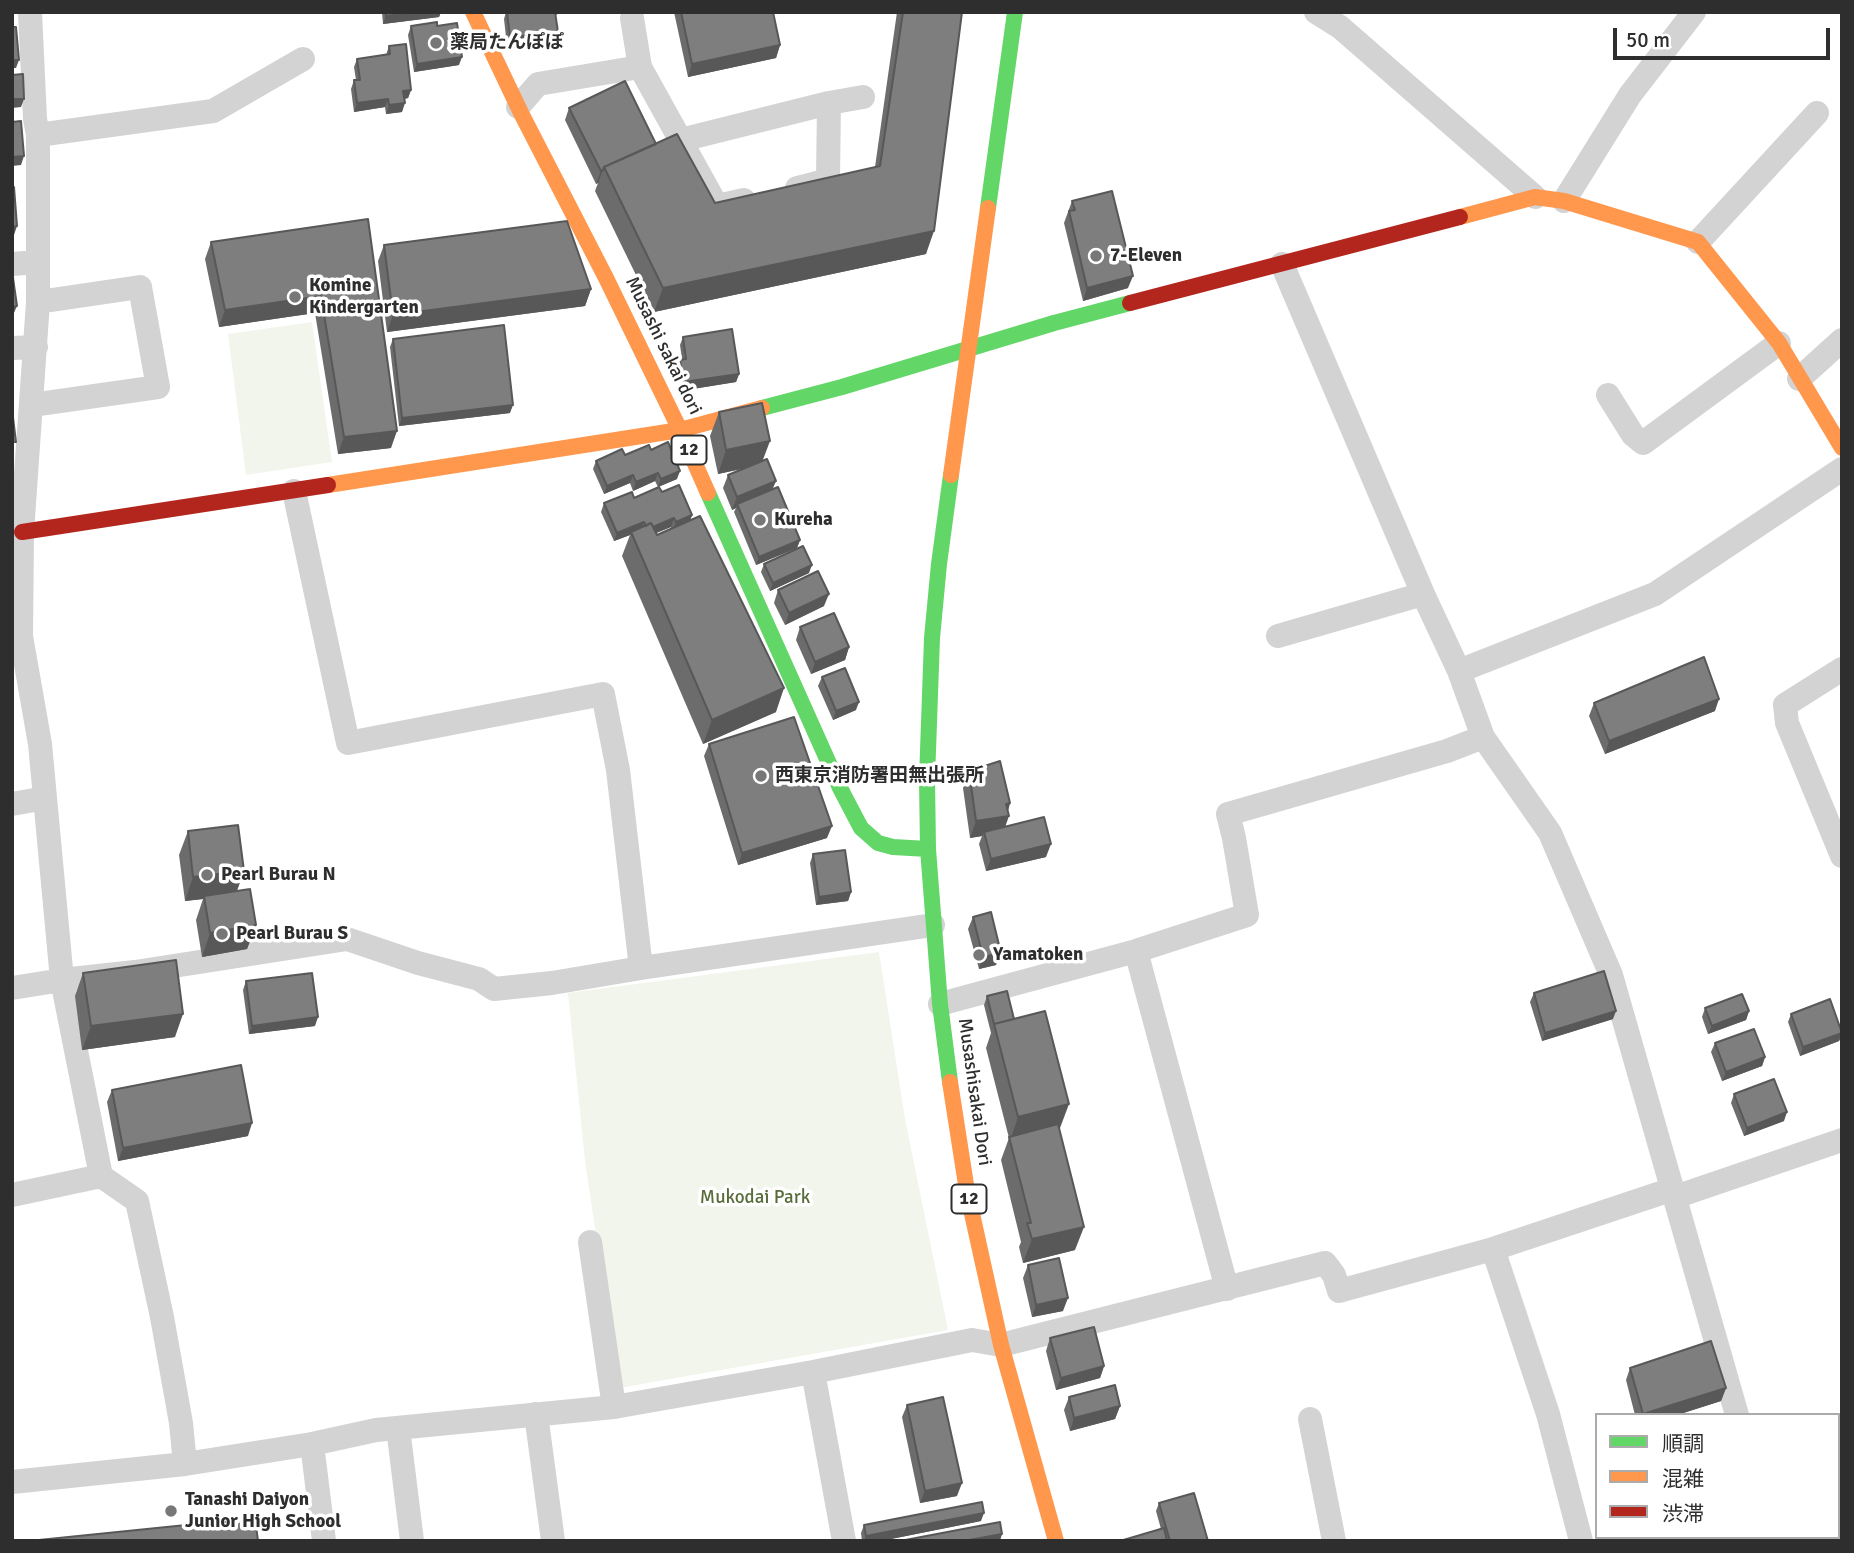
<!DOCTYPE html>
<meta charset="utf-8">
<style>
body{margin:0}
#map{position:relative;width:1854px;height:1553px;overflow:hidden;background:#fff;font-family:Signika,"Noto Sans JP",sans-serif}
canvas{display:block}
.frame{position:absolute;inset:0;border:14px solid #2e2e2e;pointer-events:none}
.legend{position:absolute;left:1595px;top:1413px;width:245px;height:126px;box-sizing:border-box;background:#fff;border:2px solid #ababab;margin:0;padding:9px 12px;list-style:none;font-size:21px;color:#2e2e2e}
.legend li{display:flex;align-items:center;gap:14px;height:35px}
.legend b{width:35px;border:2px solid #ababab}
.scale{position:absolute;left:1613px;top:28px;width:217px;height:32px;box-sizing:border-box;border:4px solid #2e2e2e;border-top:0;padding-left:9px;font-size:21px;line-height:24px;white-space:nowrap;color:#2e2e2e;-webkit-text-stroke:5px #fff;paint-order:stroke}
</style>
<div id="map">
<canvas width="1854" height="1553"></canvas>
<div class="frame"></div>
<ul class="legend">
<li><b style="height:9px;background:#63d668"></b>順調</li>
<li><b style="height:9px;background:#ff974d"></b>混雑</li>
<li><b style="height:9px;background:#b3261e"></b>渋滞</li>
</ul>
<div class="scale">50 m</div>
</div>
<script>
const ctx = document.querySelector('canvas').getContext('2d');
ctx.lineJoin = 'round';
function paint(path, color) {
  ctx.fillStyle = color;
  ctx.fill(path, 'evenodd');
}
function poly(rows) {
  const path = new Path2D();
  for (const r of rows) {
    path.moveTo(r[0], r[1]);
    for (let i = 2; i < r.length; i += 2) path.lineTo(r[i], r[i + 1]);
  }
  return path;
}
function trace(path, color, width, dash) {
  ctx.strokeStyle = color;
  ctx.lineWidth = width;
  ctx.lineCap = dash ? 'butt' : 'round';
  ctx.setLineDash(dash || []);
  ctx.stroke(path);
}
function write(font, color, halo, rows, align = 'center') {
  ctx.font = font + ' Signika,"Noto Sans JP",sans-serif';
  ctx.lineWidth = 7;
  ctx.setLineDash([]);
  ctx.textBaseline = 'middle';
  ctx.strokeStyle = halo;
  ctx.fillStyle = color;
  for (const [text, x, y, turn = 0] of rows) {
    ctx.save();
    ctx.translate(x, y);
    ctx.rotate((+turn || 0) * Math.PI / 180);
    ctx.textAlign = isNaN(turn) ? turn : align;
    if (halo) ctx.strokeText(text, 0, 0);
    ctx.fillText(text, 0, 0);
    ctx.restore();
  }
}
paint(poly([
 [312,322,332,462,246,475,228,334],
 [879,952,905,1119,948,1330,619,1388,585,1161,568,993]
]), '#f2f5eb');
trace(poly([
 [30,12,35,119,38,135,38,302,22,532,21,636,40,744,62,980,101,1176,137,1201,162,1317,181,1423,185,1464],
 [1316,12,1340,27,1535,197],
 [632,18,640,67,717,206,744,200],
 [518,107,538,84,640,67],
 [38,135,213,111,303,59],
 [681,140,829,103,863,97],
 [797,188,828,180,829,103],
 [1564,201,1630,95,1694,12],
 [1698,242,1817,113],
 [12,264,38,262],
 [1282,264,1423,594,1459,671,1483,737,1550,833,1611,975,1737,1415],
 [12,348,36,347],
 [1799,379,1842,340],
 [1608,395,1633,435,1643,443,1779,343],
 [32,405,158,387,140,287,38,302],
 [294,491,348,743,603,694,618,770,641,968],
 [1278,636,1423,594],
 [1842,669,1785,705,1787,723,1842,856],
 [1459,671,1655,594,1842,469],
 [12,804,45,798],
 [1136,951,1227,1289],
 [12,988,62,980,135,972,347,939,418,963,479,979,494,989,552,983,641,968,933,925],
 [940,1004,1136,951,1247,915,1234,838,1228,814,1447,751,1483,737],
 [12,1195,101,1176],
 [1675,1197,1842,1140],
 [590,1242,614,1407],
 [1493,1249,1548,1414,1581,1541],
 [813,1372,844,1541],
 [536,1414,553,1541],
 [1310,1419,1334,1541],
 [398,1428,412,1541],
 [312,1444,324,1541],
 [12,1482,185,1464,312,1444,376,1430,614,1407,813,1372,972,1340,1001,1345,1325,1263,1334,1275,1339,1291,1493,1249,1673,1189],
 [1838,1499,1842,1498],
 [1772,1537,1773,1541],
 [1693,1541,1705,1537]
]), '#d3d3d3', 24);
trace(poly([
 [988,208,1015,12],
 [762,408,842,387,1054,323,1130,303],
 [708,493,840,788,861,828,878,843,893,847,928,849,940,1004,950,1082],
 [928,849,927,779,932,638,939,564,951,475]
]), '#63d668', 16);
trace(poly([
 [473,12,521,113,606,278,680,430,708,493],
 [1460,217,1535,197,1564,201,1698,242,1779,343,1842,448],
 [951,475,988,208],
 [328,485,680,430,762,408],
 [950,1082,967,1191,1001,1345,1056,1541]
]), '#ff974d', 16);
trace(poly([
 [1130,303,1460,217],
 [22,532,328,485]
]), '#b3261e', 16);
paint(poly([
 [382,12,441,12,439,17,383,24],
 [506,12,558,12,557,15,556,15,555,40,507,46,504,19],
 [674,12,773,12,780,45,776,58,688,77],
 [897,12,962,12,926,254,654,312,595,191,598,183,596,184,565,120,569,108,656,144,715,203,875,167],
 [411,26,437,26,459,65,414,72,408,35],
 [389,46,411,90,408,98,404,99,402,112,386,114,385,107,354,112,351,89,354,80,356,80,354,67,357,59,386,55],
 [1072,201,1128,288,1083,301,1064,223],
 [368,219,391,448,338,454,315,313,219,327,205,259,211,242],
 [384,245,591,289,585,306,387,332,378,261],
 [683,337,739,374,736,382,680,391,676,368,680,360,682,359,680,345],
 [393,339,510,413,399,426,390,347],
 [719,412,763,461,773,489,800,540,797,548,756,565,734,512,736,508,732,510,723,488,728,475,744,468,718,474,710,436],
 [651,450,677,479,658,487,655,481,633,491,630,483,604,494,593,469,596,461],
 [662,492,692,515,690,520,776,712,703,744,622,556,630,535,614,541,601,512,604,503],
 [671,527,671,528,657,535,656,533],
 [764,564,809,573,770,591,761,572],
 [778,590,824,606,785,625,774,603],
 [800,627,849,647,845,660,811,674,796,640],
 [822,677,856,710,833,720,818,686],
 [1594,703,1715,711,1605,754,1589,716],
 [709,744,827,838,738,865,704,756],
 [969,771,1010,803,1008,811,1005,827,1046,857,986,871,979,844,982,836,970,838,963,788],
 [188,831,244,871,237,891,256,925,247,949,202,957,196,920,203,899,185,901,179,855],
 [813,854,851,892,848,901,816,905,810,863],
 [973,917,1001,953,996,965,979,969,968,929],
 [83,973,175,1037,82,1050,75,996],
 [246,981,315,1026,249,1034,243,990],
 [1534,993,1613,1019,1542,1041,1530,1002],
 [987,996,1014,1019,1060,1128,1059,1128,1075,1250,1023,1263,1019,1247,1021,1242,1001,1160,1009,1138,986,1048,991,1033,984,1005],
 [1705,1008,1749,1011,1746,1020,1708,1034,1702,1017],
 [1791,1014,1842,1030,1842,1035,1839,1041,1800,1056,1788,1022],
 [1715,1043,1765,1057,1762,1066,1722,1081,1711,1052],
 [112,1090,248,1136,118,1161,107,1102],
 [1734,1094,1784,1121,1744,1136,1731,1103],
 [1028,1265,1063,1311,1032,1317,1023,1278],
 [1050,1338,1104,1366,1100,1378,1056,1390,1046,1351],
 [1630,1368,1726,1388,1721,1401,1677,1415,1635,1415,1626,1380],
 [1069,1397,1120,1406,1115,1419,1070,1431,1064,1410],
 [907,1405,957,1496,920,1503,902,1417],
 [1159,1503,1208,1541,1120,1541,1161,1529,1156,1511],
 [981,1521,881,1541,862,1541,861,1533,864,1525]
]), '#6c6c6c');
paint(poly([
 [415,12,441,12,439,17,383,24,386,16],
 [558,32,555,40,507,46,510,37],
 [780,45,776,58,688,77,692,64],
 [462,57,459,65,414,72,417,64],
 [12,60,19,60,16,68,12,68],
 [411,90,408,98,400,100,403,91],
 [12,99,24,99,21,107,12,108],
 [388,99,385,107,354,112,357,103],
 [405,103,402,112,386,114,389,105],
 [24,156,21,165,12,166,12,157],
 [603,170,598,183,596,184,601,171],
 [17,226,14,235,12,235,12,227],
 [934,231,926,254,654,312,663,288],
 [1133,276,1128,288,1083,301,1087,288],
 [591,289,585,306,387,332,393,315],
 [321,296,315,313,219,327,225,310],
 [17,306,13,315,12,315,12,307],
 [739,374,736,382,680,391,683,382],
 [513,405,510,413,399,426,402,418],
 [397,431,391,448,338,454,344,437],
 [770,441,761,465,718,474,726,450],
 [680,471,677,479,658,487,661,479],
 [658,473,655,481,633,491,636,482],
 [633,475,630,483,604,494,607,486],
 [776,481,771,493,737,504,736,508,732,510,737,497],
 [692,515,689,524,673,531,676,522],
 [674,518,671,527,644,538,647,529],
 [644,522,641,530,631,532,630,535,614,541,617,533],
 [800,540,797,548,756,565,759,557],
 [812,565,809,573,770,591,773,583],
 [829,594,824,606,785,625,789,613],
 [849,647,845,660,811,674,815,662],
 [784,688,776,712,703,744,712,720],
 [1719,699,1715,711,1605,754,1609,741],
 [859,702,856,710,833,720,836,711],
 [1010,803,1006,817,1009,816,1003,833,984,832,982,836,970,838,976,821,1006,804],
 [832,826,827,838,738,865,742,853],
 [1051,844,1046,857,986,871,991,859],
 [244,871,235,895,204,896,203,899,185,901,193,877],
 [851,892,848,901,816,905,819,897],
 [256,925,247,949,202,957,210,933],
 [1001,953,996,965,979,969,983,957],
 [1616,1011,1613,1019,1542,1041,1545,1033],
 [1749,1011,1746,1020,1708,1034,1712,1026],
 [183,1014,175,1037,82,1050,91,1026],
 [318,1017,315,1026,249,1034,252,1026],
 [1842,1033,1839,1041,1800,1056,1803,1047],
 [1765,1057,1762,1066,1722,1081,1726,1072],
 [1069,1104,1060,1128,1010,1141,1018,1117],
 [1787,1112,1784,1121,1744,1136,1747,1128],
 [252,1123,248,1136,118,1161,123,1148],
 [1084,1227,1075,1250,1023,1263,1032,1239],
 [1068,1298,1063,1311,1032,1317,1036,1305],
 [1104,1366,1100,1378,1056,1390,1061,1378],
 [1726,1388,1721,1401,1677,1415,1643,1415],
 [1120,1406,1115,1419,1070,1431,1074,1418],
 [962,1483,957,1496,920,1503,925,1491],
 [984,1513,981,1521,881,1541,864,1541,866,1536],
 [1002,1534,1000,1541,964,1541]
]), '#585858');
const building = poly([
 [386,12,415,12,386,16,386,12],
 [507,12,555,12,558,32,510,37,507,12],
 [681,12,773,12,780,45,692,64,681,12],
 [903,12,962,12,934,231,663,288,604,167,677,134,715,203,880,166,903,12],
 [437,22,437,26,457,23,462,57,417,64,411,26,437,22],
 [12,27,16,27,19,60,12,60,12,27],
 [406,44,411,90,403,91,405,103,389,105,388,99,357,103,354,80,360,80,357,59,390,54,389,46,406,44],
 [23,74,24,99,12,99,12,75,23,74],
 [625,81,656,144,604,167,603,170,601,171,569,108,625,81],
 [21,121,24,156,12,157,12,122,21,121],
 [12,187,14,187,17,226,12,227,12,187],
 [1112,191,1133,276,1087,288,1069,211,1075,210,1072,201,1112,191],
 [368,219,397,431,344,437,321,296,225,310,211,242,368,219],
 [567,221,591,289,393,315,384,245,567,221],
 [12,271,17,306,12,307,12,271],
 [504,325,513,405,402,418,393,339,504,325],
 [732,329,739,374,683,382,680,360,686,359,683,337,732,329],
 [762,403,770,441,726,450,719,412,762,403],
 [12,409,16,442,12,442,12,409],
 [668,442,680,471,661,479,658,473,636,482,633,475,607,486,596,461,622,449,625,455,649,445,651,450,668,442],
 [767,459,776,481,737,497,728,475,767,459],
 [679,485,692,515,676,522,674,518,653,527,651,523,646,526,644,522,617,533,604,503,632,492,634,498,659,487,662,492,679,485],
 [778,487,800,540,759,557,737,504,778,487],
 [700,516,784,688,712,720,631,532,651,523,657,535,700,516],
 [803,546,812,565,773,583,764,564,803,546],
 [818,571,829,594,789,613,778,590,818,571],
 [834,613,849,647,815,662,800,627,834,613],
 [1704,657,1719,699,1609,741,1594,703,1704,657],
 [845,668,859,702,836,711,822,677,845,668],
 [794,717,832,826,742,853,709,744,794,717],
 [1000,761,1010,803,1006,804,1009,816,976,821,969,771,1000,761],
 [1044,817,1051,844,991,859,984,832,1044,817],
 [238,825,244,871,193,877,188,831,238,825],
 [845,850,851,892,819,897,813,854,845,850],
 [250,889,256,925,210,933,204,896,250,889],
 [991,912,1001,953,983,957,973,917,991,912],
 [176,960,183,1014,91,1026,83,973,176,960],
 [1604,971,1616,1011,1545,1033,1534,993,1604,971],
 [312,973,318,1017,252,1026,246,981,312,973],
 [1007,991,1014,1019,994,1024,987,996,1007,991],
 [1742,994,1749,1011,1712,1026,1705,1008,1742,994],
 [1830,999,1842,1033,1803,1047,1791,1014,1830,999],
 [1045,1011,1069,1104,1018,1117,994,1024,1045,1011],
 [1754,1029,1765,1057,1726,1072,1715,1043,1754,1029],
 [241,1065,252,1123,123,1148,112,1090,241,1065],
 [1774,1079,1787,1112,1747,1128,1734,1094,1774,1079],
 [1058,1124,1084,1227,1032,1239,1027,1223,1031,1223,1009,1137,1058,1124],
 [1059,1258,1068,1298,1036,1305,1028,1265,1059,1258],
 [1094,1327,1104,1366,1061,1378,1050,1338,1094,1327],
 [1711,1341,1726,1388,1643,1414,1630,1368,1711,1341],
 [1115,1385,1120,1406,1074,1418,1069,1397,1115,1385],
 [943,1397,962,1483,925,1491,907,1405,943,1397],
 [1194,1493,1208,1541,1170,1541,1159,1503,1194,1493],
 [982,1502,984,1513,866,1536,864,1525,982,1502],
 [255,1518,258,1541,29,1541,255,1518],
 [1000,1522,1002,1534,964,1541,900,1541,1000,1522],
 [1164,1528,1167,1541,1120,1541,1164,1528]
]);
paint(building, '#7e7e7e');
trace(building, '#585858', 2);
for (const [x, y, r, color] of [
 [436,43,7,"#777"],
 [1096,256,7,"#777"],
 [295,297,7,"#777"],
 [760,520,7,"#777"],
 [761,776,7,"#777"],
 [207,875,7,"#777"],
 [222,934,7,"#777"],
 [979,955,7,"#777"],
 [171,1511,7,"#777"]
]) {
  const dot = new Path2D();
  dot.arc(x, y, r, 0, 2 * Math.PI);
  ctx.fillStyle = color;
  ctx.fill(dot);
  trace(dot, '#fff', 2.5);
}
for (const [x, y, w] of [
 [689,450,35],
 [969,1199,35]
]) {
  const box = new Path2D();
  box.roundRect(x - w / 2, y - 14.5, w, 29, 5);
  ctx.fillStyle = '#fff';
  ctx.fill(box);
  trace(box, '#2e2e2e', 2);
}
write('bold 18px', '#2e2e2e', null, [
 ["12",689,450],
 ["12",969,1199]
]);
write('bold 19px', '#2e2e2e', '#fff', [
 ["薬局たんぽぽ",450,43],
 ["7-Eleven",1110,256],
 ["Komine",309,286],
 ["Kindergarten",309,308],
 ["Kureha",774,520],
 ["西東京消防署田無出張所",775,776],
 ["Pearl Burau N",221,875],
 ["Pearl Burau S",236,934],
 ["Yamatoken",993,955],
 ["Tanashi Daiyon",185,1500],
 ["Junior High School",185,1522]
], 'left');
write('19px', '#2e2e2e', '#fff', [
 ["Musashi sakai dori",663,346,64],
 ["Musashisakai Dori",974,1092,82]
]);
write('19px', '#586c3a', '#fff', [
 ["Mukodai Park",755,1198]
]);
</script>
